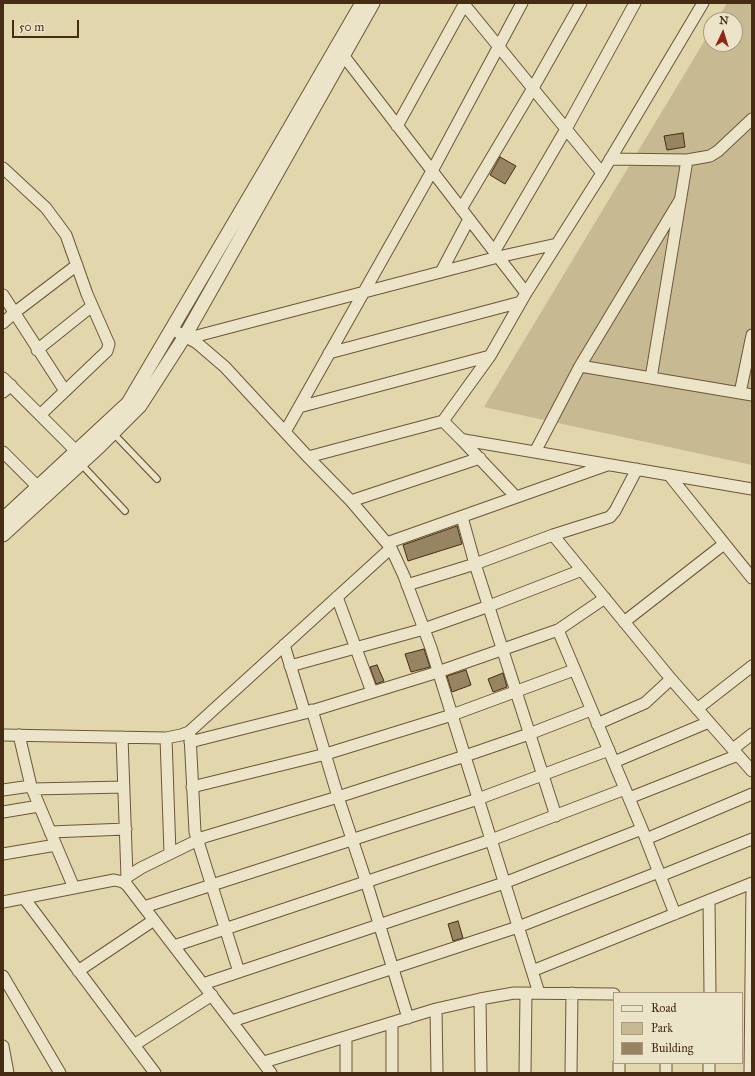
<!DOCTYPE html>
<style>
body{margin:0}
#map{position:relative;width:755px;height:1076px;overflow:hidden;background:#e2d6ac;font-family:"IM FELL Great Primer",serif}
canvas{display:block}
.frame{position:absolute;inset:0;border:4px solid #462c13;pointer-events:none}
.legend{position:absolute;left:613px;top:992px;width:130px;height:72px;box-sizing:border-box;background:#ece4c9;border:1px solid #aa9a80;margin:0;padding:5px 7px;list-style:none;font-size:12px;color:#462c13}
.legend li{display:flex;align-items:center;gap:8px;height:20px}
.legend b{width:20px;border:1px solid #aa9a80}
.north{position:absolute;left:703px;top:12px;width:40px;height:40px;box-sizing:border-box;background:#ece4c9;border:1px solid #aa9a80;border-radius:50%;rotate:4deg;font-size:11px;font-weight:700;line-height:16px;text-align:center;color:#462c13}
.north::after{content:'';display:block;margin:auto;width:14px;height:18px;background:#8f2418;clip-path:polygon(50% 0,100% 100%,50% 72%,0 100%)}
.scale{position:absolute;left:12px;top:20px;width:67px;height:18px;box-sizing:border-box;border:2px solid #462c13;border-top:0;padding-left:5px;font-size:12px;line-height:14px;white-space:nowrap;color:#462c13;-webkit-text-stroke:3px #ece4c9;paint-order:stroke}
</style>
<div id="map">
<canvas width="755" height="1076"></canvas>
<div class="frame"></div>
<ul class="legend">
<li><b style="height:5px;background:#ece4c9"></b>Road</li>
<li><b style="height:11px;background:#c7b992"></b>Park</li>
<li><b style="height:11px;background:#978463"></b>Building</li>
</ul>
<div class="north">N</div>
<div class="scale">50 m</div>
</div>
<script>
const ctx = document.querySelector('canvas').getContext('2d');
ctx.lineJoin = 'round';
function paint(path, color) {
  ctx.fillStyle = color;
  ctx.fill(path, 'evenodd');
}
function poly(rows) {
  const path = new Path2D();
  for (const r of rows) {
    path.moveTo(r[0], r[1]);
    for (let i = 2; i < r.length; i += 2) path.lineTo(r[i], r[i + 1]);
  }
  return path;
}
function trace(path, color, width, dash) {
  ctx.strokeStyle = color;
  ctx.lineWidth = width;
  ctx.lineCap = dash ? 'butt' : 'round';
  ctx.setLineDash(dash || []);
  ctx.stroke(path);
}
paint(poly([
 [727,3,752,3,752,465,484,407,711,30,711,44,735,44,735,20,717,20]
]), '#c7b992');
const building = poly([
 [683,133,685,147,667,150,664,136,683,133],
 [500,157,516,166,505,184,490,175,500,157],
 [457,526,462,544,408,561,403,545,457,526],
 [424,649,430,667,411,672,405,654,424,649],
 [377,665,384,681,376,684,370,667,377,665],
 [466,670,471,685,452,692,447,676,466,670],
 [503,673,507,687,493,692,488,679,503,673],
 [458,921,463,938,453,941,448,924,458,921]
]);
paint(building, '#978463');
trace(building, '#462c13', 1);
const service = poly([
 [113,433,157,479],
 [81,464,125,511]
]);
const minor = poly([
 [463,3,602,173],
 [703,3,602,173,526,293,490,356,443,421,461,439,470,441,752,489],
 [343,55,526,293],
 [397,126,465,3],
 [610,159,687,160,710,156,718,151,752,119],
 [3,168,46,208,66,235,87,294,109,344,107,351,40,415],
 [461,209,533,88,581,3],
 [494,252,566,129,635,3],
 [441,272,469,219],
 [3,295,65,391],
 [3,323,14,313,77,265],
 [172,329,197,343,225,367,308,457,351,501,391,548,404,576,431,648,539,993],
 [189,338,498,257,557,244],
 [37,350,92,306],
 [329,353,521,302],
 [580,366,752,395],
 [3,378,76,451],
 [651,378,687,160],
 [3,392,11,385],
 [740,393,752,335],
 [299,407,490,356],
 [285,432,432,171,522,3],
 [461,439,516,497],
 [3,452,38,487],
 [535,452,580,366,680,200],
 [308,457,443,421],
 [669,475,752,578],
 [351,501,480,458],
 [462,517,475,564,556,816],
 [553,535,671,679,752,771],
 [387,543,607,465],
 [407,585,475,564,553,535,610,517,615,511,637,469],
 [337,597,372,692],
 [624,622,724,544],
 [558,630,642,829,675,914],
 [284,645,305,713],
 [290,666,424,629,489,606,582,570],
 [697,709,752,666],
 [312,710,338,797,366,881,408,1018],
 [597,724,645,703,671,679],
 [3,735,166,738,181,735,189,732,391,548],
 [19,735,31,786,74,888],
 [190,735,195,832,239,972],
 [122,737,127,877],
 [166,738,170,853],
 [190,742,305,713,438,672,558,630,605,598],
 [733,749,752,734],
 [614,762,709,722],
 [192,787,326,754,452,715,574,670],
 [33,789,124,787],
 [3,790,31,786],
 [629,798,738,755],
 [3,812,39,806],
 [50,832,126,829],
 [646,839,752,794],
 [3,854,56,845],
 [660,876,752,839],
 [123,882,127,877,141,868,204,837,338,797,465,756,529,734,591,710],
 [24,898,155,1073],
 [709,900,710,993],
 [3,902,114,880,123,882,127,885,271,1073],
 [144,907,478,799,609,750],
 [174,946,491,840,625,789],
 [78,971,154,920],
 [532,971,752,883],
 [3,976,60,1073],
 [203,984,504,883,642,829],
 [480,999,481,1073],
 [436,1009,437,1073],
 [232,1021,518,927,659,872],
 [134,1045,212,995],
 [3,1046,8,1073],
 [264,1062,436,1009,480,999,514,993,614,994],
 [346,1073,346,1037],
 [392,1073,392,1023],
 [525,1073,526,993],
 [571,1073,572,993],
 [619,1073,619,1063],
 [666,1073,666,1063],
 [709,1073,709,1063],
 [750,1073,752,884]
]);
const tertiary = poly([
 [3,519,128,403,268,165,362,3],
 [3,535,99,447,140,406,185,336,373,3]
]);
trace(service, '#6d5639', 8);
trace(minor, '#6d5639', 13);
trace(tertiary, '#6d5639', 15);
trace(service, '#ece4c9', 5.5);
trace(minor, '#ece4c9', 11);
trace(tertiary, '#ece4c9', 13);
</script>
